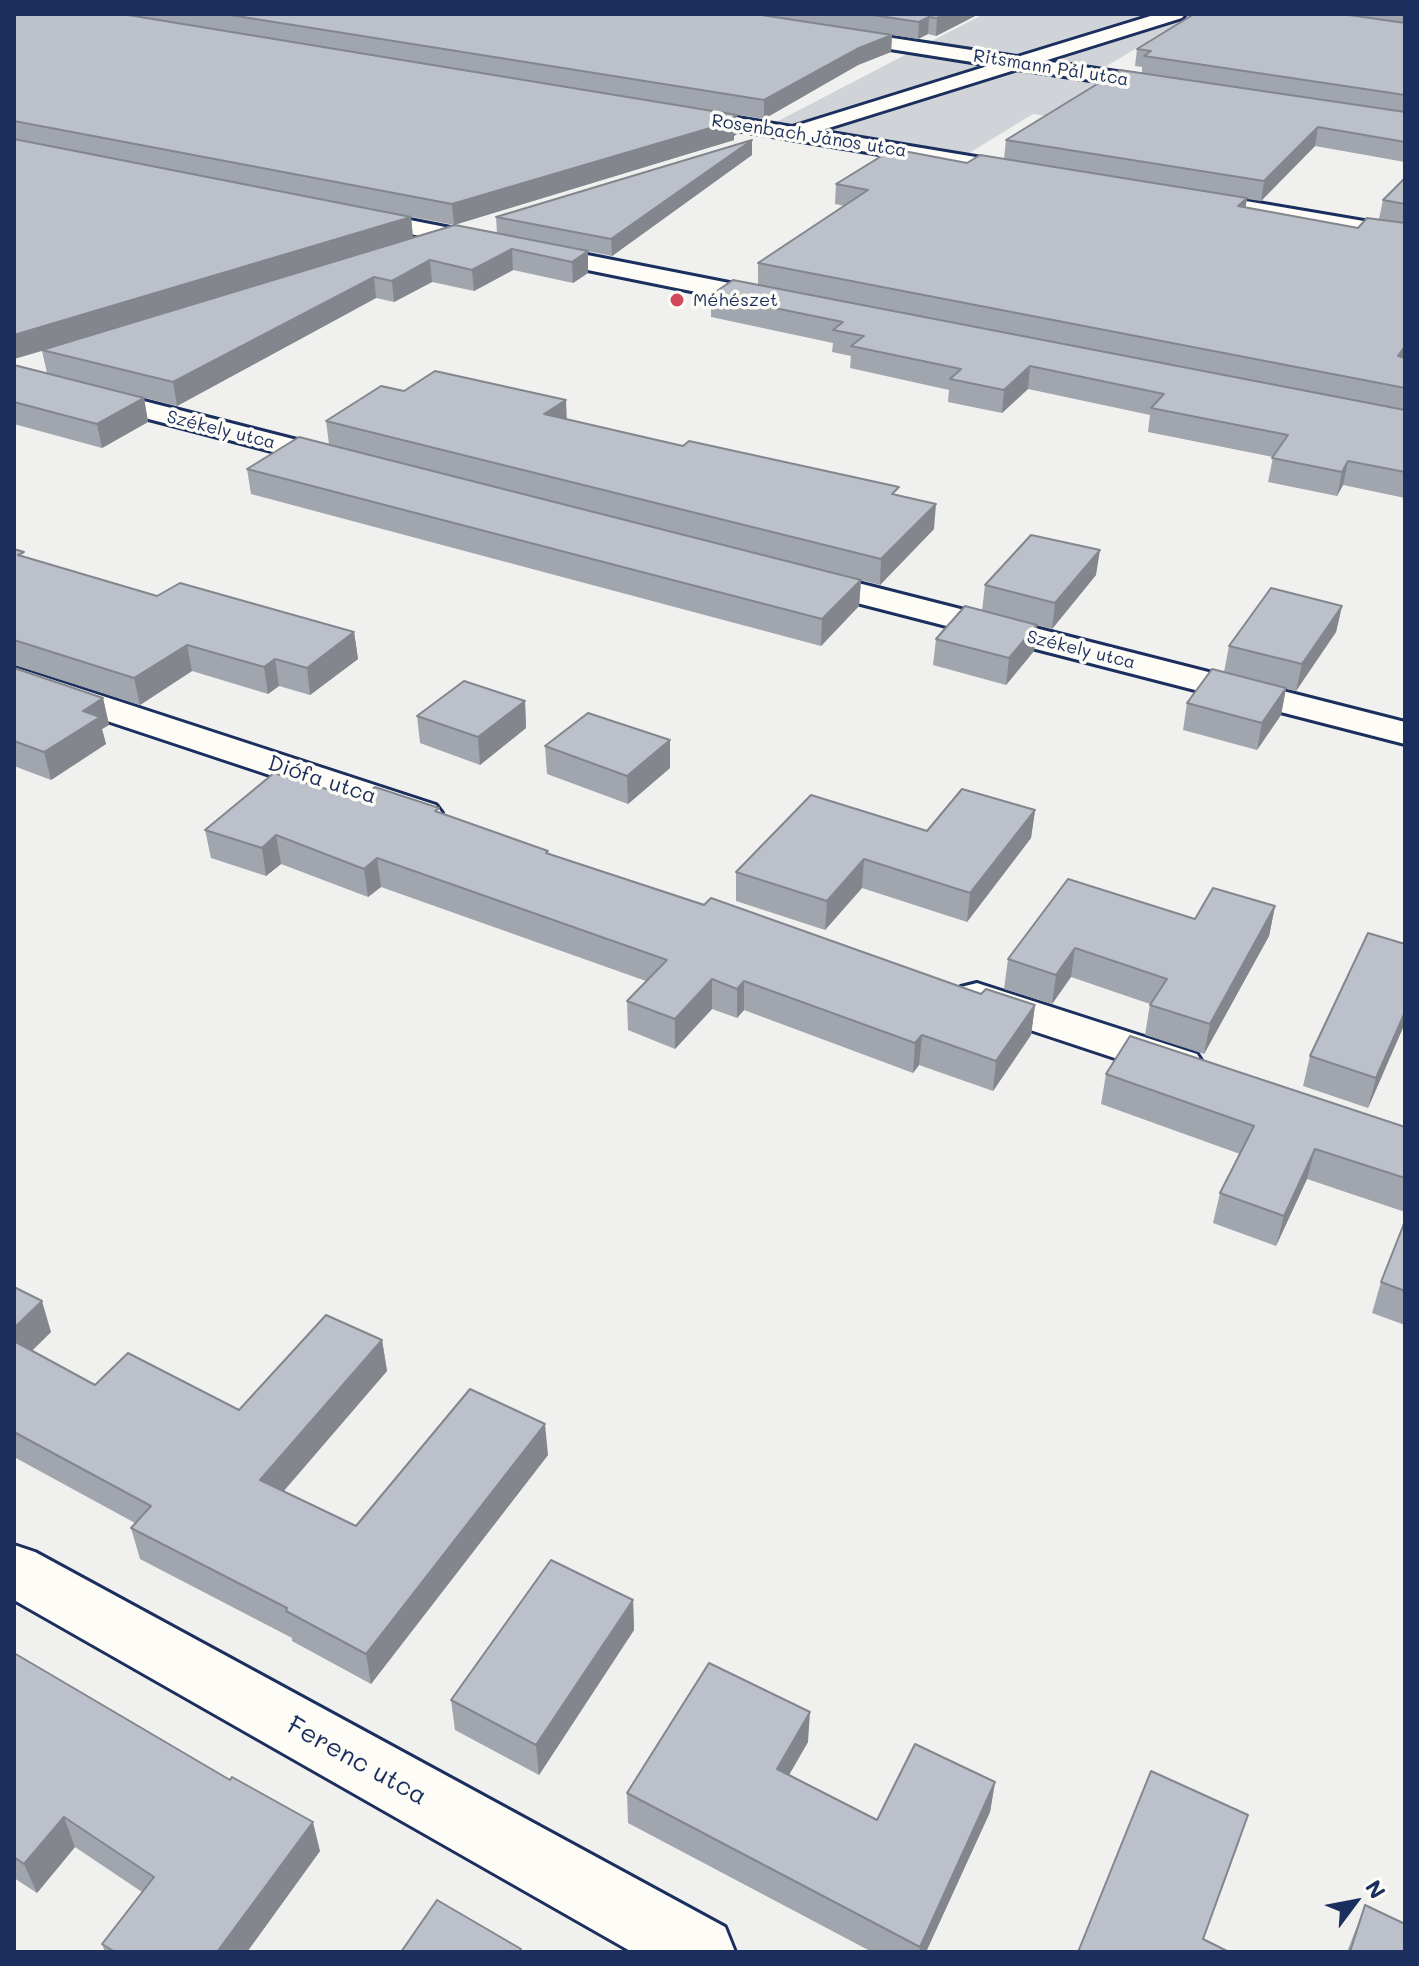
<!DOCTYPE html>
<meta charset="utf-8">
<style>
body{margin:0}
#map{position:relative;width:1419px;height:1966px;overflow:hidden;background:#f0f0ee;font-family:Mali,sans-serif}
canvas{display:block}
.frame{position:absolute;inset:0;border:16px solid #1b2f5e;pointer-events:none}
.north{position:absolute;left:1315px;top:1862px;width:80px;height:80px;-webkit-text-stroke:6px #fdfcf7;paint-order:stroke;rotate:58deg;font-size:22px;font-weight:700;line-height:32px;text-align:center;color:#1b2f5e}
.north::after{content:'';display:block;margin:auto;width:28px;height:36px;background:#1b2f5e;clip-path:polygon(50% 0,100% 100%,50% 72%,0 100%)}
</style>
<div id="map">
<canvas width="1419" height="1966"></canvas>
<div class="frame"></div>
<div class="north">N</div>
</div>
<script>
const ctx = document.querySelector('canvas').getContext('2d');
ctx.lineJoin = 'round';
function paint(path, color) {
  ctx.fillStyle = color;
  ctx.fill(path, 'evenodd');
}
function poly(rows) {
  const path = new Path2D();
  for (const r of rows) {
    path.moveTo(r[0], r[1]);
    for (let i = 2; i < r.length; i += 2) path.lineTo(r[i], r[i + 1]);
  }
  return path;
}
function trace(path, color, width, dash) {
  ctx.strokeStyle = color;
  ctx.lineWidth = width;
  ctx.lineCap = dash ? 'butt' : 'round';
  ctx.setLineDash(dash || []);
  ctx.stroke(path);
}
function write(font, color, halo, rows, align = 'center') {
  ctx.font = font + ' Mali,sans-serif';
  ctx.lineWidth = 7;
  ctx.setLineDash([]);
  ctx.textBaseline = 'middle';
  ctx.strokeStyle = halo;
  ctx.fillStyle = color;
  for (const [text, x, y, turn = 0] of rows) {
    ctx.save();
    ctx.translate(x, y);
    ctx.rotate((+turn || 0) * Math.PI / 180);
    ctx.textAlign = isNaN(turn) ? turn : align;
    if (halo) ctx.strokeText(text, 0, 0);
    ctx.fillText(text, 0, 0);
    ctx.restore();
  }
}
paint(poly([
 [984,14,1195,14,1103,68,1186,82,1129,129,1033,114,966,155,776,122]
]), '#d0d3d8');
const minor = poly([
 [1157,14,1185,14,1182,18,1044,61,1169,80,1179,86,1176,90,1169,92,1018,69,819,131,1036,167,1039,172,1036,177,1028,179,677,120,667,114,677,108,792,127,991,65,827,39,825,35,834,29,1017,57,1157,14],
 [1246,201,1405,228,1405,242,1238,213,1234,208,1238,203,1246,201],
 [354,209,780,293,789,296,793,301,789,306,780,309,346,221,342,216,346,211,354,209],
 [14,368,352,454,356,460,352,466,341,469,14,384,14,368],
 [803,569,1405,722,1405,744,791,586,786,579,791,572,803,569],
 [14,667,436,805,442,813,436,821,422,825,408,821,14,690,14,667],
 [977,983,1197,1054,1204,1065,1197,1076,1181,1080,961,1007,955,997,961,987,977,983],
 [14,1545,35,1552,725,1927,735,1952,632,1952,14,1600,14,1545]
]);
trace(minor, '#1b2f5e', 6);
paint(minor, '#fdfcf7');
paint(poly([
 [14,14,737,115,737,134,734,136,734,140,454,225,14,139],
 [123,14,979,14,936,36,928,34,918,39,892,35,891,52,858,65,764,119],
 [1194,14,1405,14,1405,162,1315,146,1261,201,1247,199,1245,208,1358,228,1379,219,1383,200,1405,178,1405,498,1343,485,1337,496,1268,482,1273,457,1148,432,1150,415,1028,389,1002,413,948,402,949,390,850,368,851,356,832,352,833,343,711,317,711,295,758,285,758,263,845,206,835,204,836,184,967,163,1004,159,1006,140,1142,73,1142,67,1135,66,1137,49],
 [752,140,752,155,612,256,497,233,496,217],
 [411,217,413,238,455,225,588,251,588,273,573,283,513,270,474,291,432,282,394,302,376,298,177,406,47,373,42,351,14,359],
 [14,365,144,398,148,422,102,448,14,424],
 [566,420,899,495,934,529,880,585,861,580,859,606,821,646,251,494,247,469,329,444,326,421],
 [14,549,25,558,157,596,354,632,358,659,310,695,279,686,268,694,192,671,140,705,14,665],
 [1096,575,1052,629,1037,625,1034,651,1006,685,933,665,936,639,982,611,985,585],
 [1342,606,1336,632,1296,691,1286,689,1281,715,1257,750,1183,730,1187,703,1224,672,1229,646],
 [14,668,103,698,109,725,102,729,106,744,51,780,14,766],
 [525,701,526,728,480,765,420,743,417,716],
 [670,740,670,768,628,804,547,774,545,746],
 [359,799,439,813,548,853,981,994,1035,1005,1031,1035,993,1091,919,1065,913,1073,744,1010,737,1018,712,1009,675,1049,628,1030,627,1001,646,981,381,887,368,897,281,864,266,876,211,858,205,830],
 [1035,810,1031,838,967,922,862,888,825,930,736,901,736,872,927,831],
 [1275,906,1269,936,1204,1054,1145,1035,1150,1004,1071,977,1052,1004,1004,989,1008,959,1195,919],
 [1405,944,1405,1023,1368,1108,1303,1086,1310,1056],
 [1106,1074,1405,1127,1405,1212,1307,1179,1276,1246,1213,1223,1220,1193,1240,1154,1101,1104],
 [1405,1221,1405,1325,1372,1313,1381,1282],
 [14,1287,51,1332,32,1351,95,1385,239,1410,382,1340,387,1371,284,1491,356,1526,548,1455,371,1684,292,1641,292,1638,140,1559,131,1528,135,1523,14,1457],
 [633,1600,634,1630,539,1775,455,1730,451,1700],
 [14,1653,320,1851,247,1952,105,1952,102,1944,142,1892,75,1847,37,1893,14,1878],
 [808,1742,789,1775,877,1820,995,1782,990,1812,926,1952,872,1952,628,1823,627,1793],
 [1365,1905,1405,1952,1347,1952]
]), '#a1a5ae');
paint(poly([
 [946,14,979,14,936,36,937,18],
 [929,17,928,34,918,39,919,22],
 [892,35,891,52,858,65,764,119,764,100,859,48],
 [737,115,737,134,734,136,734,140,454,225,452,204,728,120],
 [1318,127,1315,146,1261,201,1264,181],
 [752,140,752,155,612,256,611,239],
 [1247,198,1244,218,1238,206],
 [411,217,413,238,14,359,14,335],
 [512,249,513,270,474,291,472,270],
 [588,251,588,273,573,283,572,262],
 [430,260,432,282,394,302,392,281],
 [374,277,376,298,177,406,173,382],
 [1405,346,1405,362,1398,356],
 [1030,366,1028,389,1002,413,1004,390],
 [144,398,148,422,102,448,97,424],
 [566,400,567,423,544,414],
 [1348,461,1343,485,1337,496,1342,472],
 [936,504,934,529,880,585,881,559],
 [1100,550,1096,575,1052,629,1055,603],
 [861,580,859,606,821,646,822,619],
 [1342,606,1336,632,1296,691,1302,664],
 [1037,625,1034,651,1006,685,1009,658],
 [354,632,358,659,310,695,307,668],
 [187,645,192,671,140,705,134,678],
 [275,659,279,686,268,694,264,667],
 [1286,688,1281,715,1257,750,1262,723],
 [103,698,109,725,102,729,106,744,51,780,44,752,83,711],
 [525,701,526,728,480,765,478,737],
 [670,740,670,768,628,804,627,776],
 [1035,810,1031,838,967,922,970,893],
 [276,835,281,864,266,876,262,848],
 [377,858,381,887,368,897,364,869],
 [864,859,862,888,825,930,827,901],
 [1275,906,1269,936,1204,1054,1210,1024],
 [1075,948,1071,977,1052,1004,1056,975],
 [712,979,712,1009,675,1049,675,1019],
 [744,981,744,1010,737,1018,737,989],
 [1035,1005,1031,1035,993,1091,996,1061],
 [1405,1012,1405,1023,1368,1108,1376,1078],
 [922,1035,919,1065,913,1073,915,1043],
 [1315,1149,1307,1179,1276,1246,1284,1216],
 [42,1301,51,1332,15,1367,14,1328],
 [382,1340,387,1371,267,1510,260,1480],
 [545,1424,548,1455,371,1684,366,1654],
 [633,1600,634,1630,539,1775,536,1745],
 [810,1712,808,1742,775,1799,777,1769],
 [995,1782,990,1812,926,1952,919,1952,920,1947],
 [1248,1815,1238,1845,1199,1952],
 [64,1817,75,1847,37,1893,24,1864],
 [313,1822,320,1851,247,1952,217,1952]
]), '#83868d');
const building = poly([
 [14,14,122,14,737,115,728,120,734,121,452,204,14,121,14,14],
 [224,14,755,14,892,35,859,48,764,100,224,14],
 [866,14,946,14,937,18,929,17,919,22,866,14],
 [1194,14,1342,14,1405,23,1405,95,1144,56,1151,51,1137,49,1194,14],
 [1120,70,1405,112,1405,142,1318,127,1264,181,1006,140,1120,70],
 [14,139,411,217,14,335,14,139],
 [752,140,611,239,496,217,752,140],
 [893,149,967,163,980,155,1247,198,1238,206,1358,228,1367,218,1405,223,1405,346,1398,356,1405,358,1405,388,758,263,868,190,836,184,893,149],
 [1405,178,1405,204,1383,200,1405,178],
 [455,225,588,251,572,262,512,249,472,270,430,260,392,281,374,277,173,382,42,350,455,225],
 [733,280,1405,410,1405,472,1348,461,1342,472,1272,458,1288,435,1151,408,1164,394,1030,366,1004,390,950,379,961,369,851,346,864,336,833,330,843,322,711,295,733,280],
 [14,365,144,398,97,424,14,402,14,365],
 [435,371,566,400,544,414,683,446,689,441,899,487,892,494,936,504,881,559,326,421,381,386,404,391,435,371],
 [299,437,861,580,822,619,247,469,299,437],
 [1031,535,1100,550,1055,603,985,585,1031,535],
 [14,549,24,552,18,555,157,596,180,583,354,632,307,668,275,659,264,667,187,645,134,678,14,640,14,549],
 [1271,588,1342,606,1302,664,1229,646,1271,588],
 [965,606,1037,625,1009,658,936,639,965,606],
 [14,668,103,698,83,711,100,717,44,752,14,741,14,668],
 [1212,669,1286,688,1262,723,1187,703,1212,669],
 [464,681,525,701,478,737,417,716,464,681],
 [588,713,670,740,627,776,545,746,588,713],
 [274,773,359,799,375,787,439,808,435,811,548,851,546,853,704,905,711,898,981,994,986,989,1035,1005,996,1061,922,1035,915,1043,744,981,737,989,712,979,675,1019,627,1001,667,960,377,858,364,869,276,835,262,848,205,830,274,773],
 [962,789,1035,810,970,893,864,859,827,901,736,872,811,795,927,831,962,789],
 [1068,879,1195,919,1213,888,1275,906,1210,1024,1150,1005,1167,979,1075,948,1056,975,1008,959,1068,879],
 [1368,933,1405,944,1405,1012,1376,1078,1310,1056,1368,933],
 [1130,1036,1405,1127,1405,1178,1315,1149,1284,1216,1220,1193,1254,1126,1106,1074,1130,1036],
 [1405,1221,1405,1291,1381,1282,1405,1221],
 [14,1287,42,1301,14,1328,14,1287],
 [326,1315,382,1340,260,1480,356,1526,470,1389,545,1424,366,1654,286,1611,287,1608,131,1528,151,1506,14,1432,14,1341,95,1385,128,1353,239,1410,326,1315],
 [551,1560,633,1600,536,1745,451,1700,551,1560],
 [14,1653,230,1780,232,1777,313,1822,217,1952,115,1952,102,1944,154,1877,64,1817,24,1864,14,1857,14,1653],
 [709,1663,810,1712,777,1769,877,1820,915,1744,995,1782,920,1947,627,1793,709,1663],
 [1151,1771,1248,1815,1203,1939,1229,1952,1078,1952,1151,1771],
 [437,1900,521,1949,519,1952,401,1952,437,1900],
 [1365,1905,1405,1924,1405,1952,1350,1952,1365,1905]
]);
paint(building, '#bbc0ca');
trace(building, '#83868d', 2);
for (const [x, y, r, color] of [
 [677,300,8,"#d1495b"]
]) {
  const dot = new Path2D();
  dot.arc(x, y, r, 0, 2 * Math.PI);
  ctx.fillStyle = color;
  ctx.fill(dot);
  trace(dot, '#fdfcf7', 3);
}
write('18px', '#1b2f5e', '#fdfcf7', [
 ["Ritsmann Pál utca",1051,68,9],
 ["Rosenbach János utca",809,136,9],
 ["Székely utca",221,430,14],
 ["Székely utca",1081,650,14]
]);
write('18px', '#1b2f5e', '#fdfcf7', [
 ["Méhészet",693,300]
], 'left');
write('22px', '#1b2f5e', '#fdfcf7', [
 ["Diófa utca",322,780,18]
]);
write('26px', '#1b2f5e', '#fdfcf7', [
 ["Ferenc utca",357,1761,29]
]);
</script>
